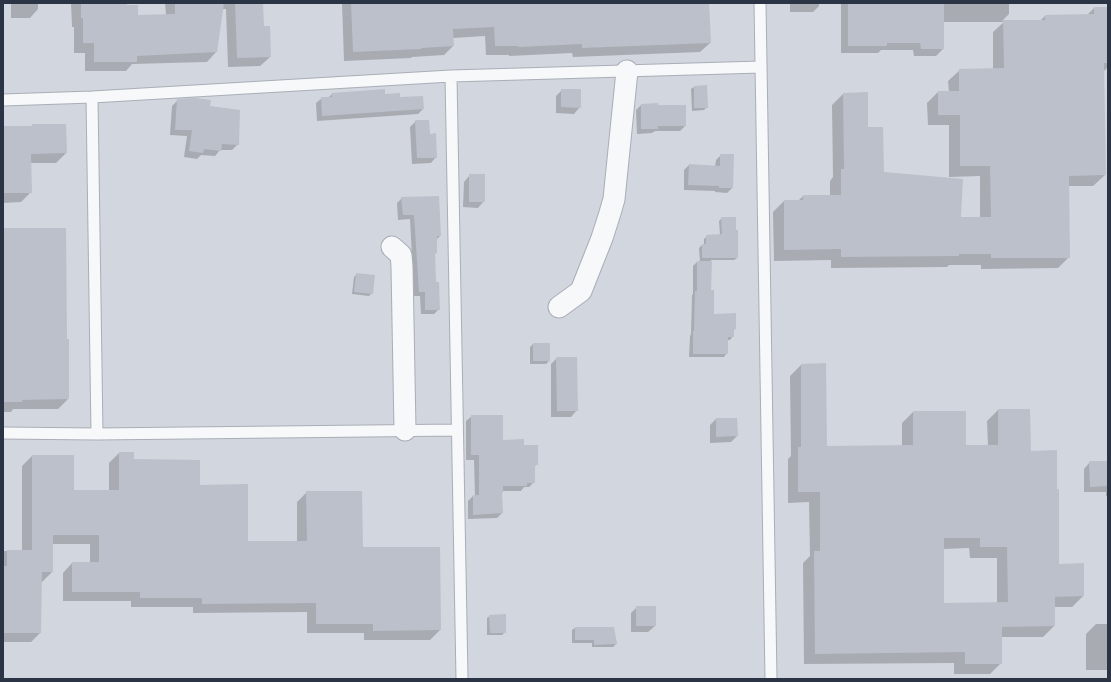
<!DOCTYPE html>
<style>
body{margin:0}
#map{position:relative;width:1111px;height:682px;overflow:hidden;background:#e4e7ec;font-family:"Work Sans",sans-serif}
canvas{display:block}
.frame{position:absolute;inset:0;border:4px solid #2b3445;pointer-events:none}
</style>
<div id="map">
<canvas width="1111" height="682"></canvas>
<div class="frame"></div>
</div>
<script>
const ctx = document.querySelector('canvas').getContext('2d');
ctx.lineJoin = 'round';
function paint(path, color) {
  ctx.fillStyle = color;
  ctx.fill(path, 'evenodd');
}
function poly(rows) {
  const path = new Path2D();
  for (const r of rows) {
    path.moveTo(r[0], r[1]);
    for (let i = 2; i < r.length; i += 2) path.lineTo(r[i], r[i + 1]);
  }
  return path;
}
function trace(path, color, width, dash) {
  ctx.strokeStyle = color;
  ctx.lineWidth = width;
  ctx.lineCap = dash ? 'butt' : 'round';
  ctx.setLineDash(dash || []);
  ctx.stroke(path);
}
paint(poly([
 [3,3,1108,3,1108,679,3,679]
]), '#d2d6de');
paint(poly([
 [11,3,38,3,38,9,30,18,11,18],
 [71,3,126,3,126,6,137,16,166,15,165,3,262,3,263,27,270,57,260,66,228,67,226,9,222,9,216,52,207,62,132,64,126,71,85,71,85,53,74,53,74,27,72,27],
 [342,3,708,3,710,43,700,52,573,57,572,53,509,56,509,55,486,55,485,36,453,38,453,46,444,55,412,57,411,58,344,61],
 [790,3,819,3,819,6,813,12,790,12],
 [842,3,1009,3,1009,14,1002,21,1040,21,1045,16,1087,15,1094,8,1108,8,1108,67,1103,72,1105,175,1093,186,1068,186,1069,257,1058,268,981,269,981,265,949,265,947,267,831,268,831,260,774,261,773,212,784,201,798,201,803,196,830,196,830,181,833,177,832,105,843,94,867,128,883,173,960,218,980,218,980,176,949,177,949,125,928,125,927,103,938,92,949,92,948,81,960,70,993,69,993,32,1004,22,943,22,943,49,936,56,914,56,913,50,881,50,878,53,841,53,841,4],
 [694,87,707,107,704,110,692,111,691,89],
 [562,90,580,107,574,114,556,113,556,96],
 [332,94,384,95,399,98,423,109,418,114,317,121,316,103,322,98,328,98],
 [178,100,209,107,238,144,232,150,220,150,215,156,201,155,197,159,184,157,187,136,170,135,172,106],
 [641,105,685,126,680,131,655,131,652,133,637,134,636,110],
 [416,121,429,135,436,157,431,163,412,164,410,127],
 [32,125,65,125,66,153,56,163,30,163,31,192,21,202,3,203,3,127,31,127],
 [721,155,732,188,727,193,715,192,715,191,684,190,684,170,689,165,715,167,716,160],
 [470,175,484,201,478,208,463,207,464,182],
 [402,198,440,236,436,240,436,253,434,255,435,283,439,309,434,314,421,314,420,296,414,296,410,219,398,220,397,203],
 [722,218,737,258,734,260,711,260,710,292,713,315,735,329,733,331,733,336,730,340,727,340,727,353,724,357,689,357,690,336,691,334,692,295,693,294,693,266,697,262,700,262,699,248,702,245,704,245,704,239,707,236,720,235,719,221],
 [3,229,66,340,68,399,58,409,13,409,11,412,3,412],
 [357,274,372,293,369,296,352,294,354,277],
 [533,344,549,361,546,364,530,364,530,347],
 [557,358,577,410,571,417,551,417,551,364],
 [801,365,826,447,902,447,902,423,913,412,965,446,988,446,987,421,998,410,1030,452,1058,565,1083,596,1072,607,1054,607,1054,626,1043,637,1001,637,1001,663,990,674,954,674,954,663,804,664,803,563,810,556,809,502,788,503,788,459,791,456,790,376],
 [969,548,970,558,997,558,997,603,943,604,943,549],
 [472,416,502,441,523,446,537,464,534,467,534,482,529,487,524,487,521,491,502,491,501,494,502,513,497,518,468,519,468,501,473,496,475,496,474,460,466,460,466,421],
 [716,419,737,419,737,436,731,442,710,443,710,425],
 [119,453,133,453,133,460,199,486,247,542,297,542,297,502,307,492,362,548,439,548,440,630,430,640,364,640,364,633,307,633,307,612,193,613,193,607,131,607,131,601,63,601,63,573,72,563,90,563,90,544,52,544,52,572,42,582,41,582,40,633,31,642,3,642,3,551,22,551,22,466,32,456,73,456,73,491,109,491,109,463],
 [1090,462,1108,464,1108,496,1106,496,1106,492,1084,492,1084,469],
 [637,607,655,626,648,632,631,632,631,613],
 [490,616,505,632,502,635,487,635,487,618],
 [1096,624,1108,624,1108,670,1086,670,1086,634],
 [575,628,613,628,616,644,613,647,592,647,592,643,572,643,572,630]
]), '#0003');
paint(poly([
 [81,3,127,3,127,5,138,5,138,15,175,14,175,3,224,3,217,52,137,56,137,62,94,62,94,43,83,43,83,18,81,18],
 [235,3,263,3,264,26,270,26,271,57,237,58],
 [351,3,709,3,711,43,582,48,582,44,518,47,518,46,495,46,494,27,453,29,454,46,421,48,421,49,353,52],
 [848,3,944,3,944,49,921,49,920,43,887,43,887,46,848,46],
 [1094,7,1108,7,1108,63,1104,63,1106,175,1069,176,1070,258,991,258,991,254,959,254,959,256,841,257,841,249,784,250,784,200,803,200,803,195,841,195,841,169,844,169,843,93,868,92,868,127,883,127,884,172,963,179,961,217,991,217,990,166,960,166,960,115,938,115,938,91,959,91,959,69,1004,68,1003,20,1045,20,1045,15,1094,14],
 [707,85,708,108,694,108,694,86],
 [385,89,385,94,400,93,400,97,423,96,424,109,322,116,321,97,332,97,332,93],
 [561,89,581,89,581,108,561,107],
 [195,98,211,100,210,106,240,110,239,145,222,144,221,151,204,149,203,153,189,151,192,130,175,130,177,99],
 [658,103,658,105,686,105,686,126,658,126,658,129,641,129,641,104],
 [415,120,429,120,430,134,436,133,437,158,417,158],
 [32,124,66,124,67,153,31,154,32,193,3,193,3,126,32,126],
 [720,154,734,154,733,188,719,188,719,186,688,185,689,164,720,166],
 [469,174,485,174,485,202,469,202],
 [439,196,441,236,437,236,437,253,435,253,436,282,439,282,440,310,425,310,425,292,419,292,414,215,403,215,401,197],
 [721,217,736,217,736,230,738,230,738,258,702,258,702,244,706,244,706,235,722,234],
 [3,228,66,228,67,339,69,339,69,399,22,400,22,402,3,402],
 [697,261,712,261,711,290,714,290,714,314,736,313,736,329,734,329,734,337,728,337,728,354,693,354,693,331,694,331,695,291,697,291],
 [356,273,375,275,373,294,354,292],
 [533,343,550,343,550,361,533,361],
 [556,357,577,357,578,411,557,411],
 [826,363,827,446,913,445,913,411,966,411,966,445,998,445,998,409,1030,409,1031,451,1057,450,1057,489,1059,489,1059,564,1084,563,1084,596,1055,597,1055,626,1002,627,1002,664,965,664,965,652,815,654,814,551,820,551,820,492,798,492,798,447,801,447,801,364],
 [944,538,980,538,980,547,1007,547,1008,602,944,603],
 [471,415,503,415,503,440,524,439,524,445,538,445,538,465,535,465,535,483,527,483,527,486,503,486,503,493,502,493,503,513,473,515,473,495,479,495,479,455,471,455],
 [716,418,737,418,738,436,716,437],
 [119,452,134,452,134,459,200,460,200,485,248,484,248,541,307,541,306,491,362,491,363,547,440,547,441,630,373,631,373,624,316,624,316,603,202,604,202,598,140,598,140,592,72,592,72,562,99,562,99,535,53,535,53,572,42,572,41,633,3,633,3,566,7,566,7,550,32,550,32,455,74,455,74,490,119,490],
 [1089,461,1108,461,1108,486,1090,487],
 [636,606,656,606,656,626,636,626],
 [506,614,506,633,490,633,489,615],
 [575,627,614,627,617,644,594,645,594,640,575,640]
]), '#bbc0ca');
const lane = poly([
 [760,3,771,679],
 [451,76,462,679],
 [92,97,97,434],
 [3,100,92,97,451,76,761,67],
 [3,433,97,434,457,430]
]);
const street = poly([
 [392,247,401,255,402,267,405,430],
 [559,307,581,291,602,238,610,213,614,199,627,71]
]);
trace(lane, '#a9aeb7', 13);
trace(street, '#a9aeb7', 23);
trace(lane, '#f7f8fa', 11);
trace(street, '#f7f8fa', 21);
</script>
